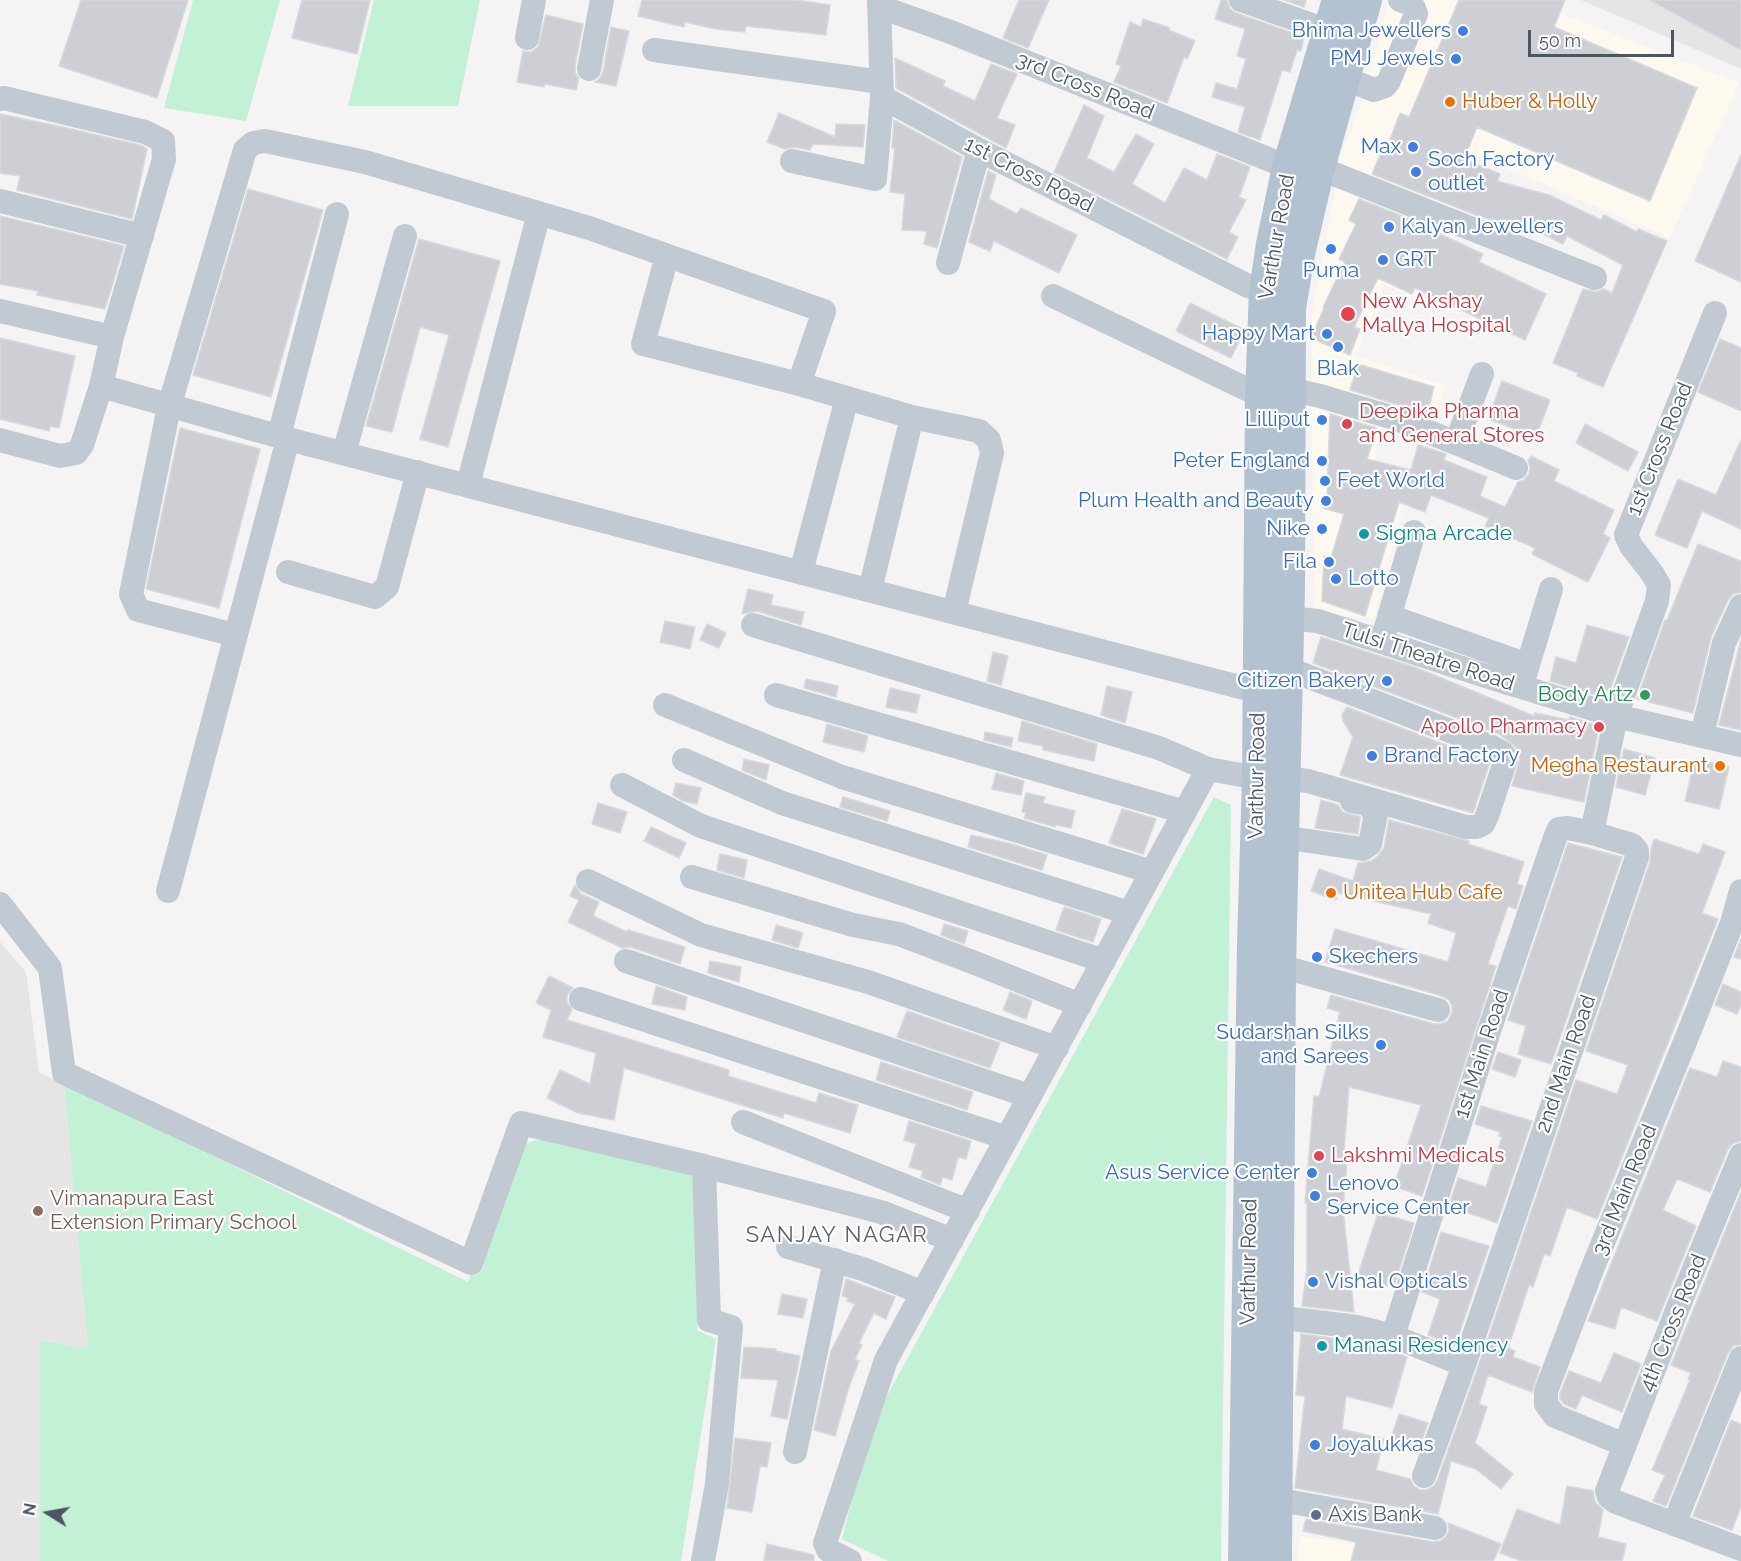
<!DOCTYPE html>
<style>
body{margin:0}
#map{position:relative;width:1741px;height:1561px;overflow:hidden;background:#f5f3f3;font-family:Raleway,sans-serif}
canvas{display:block}
.north{position:absolute;left:18px;top:1483px;width:60px;height:60px;-webkit-text-stroke:4px #fff;paint-order:stroke;rotate:281deg;font-size:16px;font-weight:700;line-height:24px;text-align:center;color:#4a5661}
.north::after{content:'';display:block;margin:auto;width:21px;height:27px;background:#4a5661;clip-path:polygon(50% 0,100% 100%,50% 72%,0 100%)}
.scale{position:absolute;left:1528px;top:30px;width:146px;height:27px;box-sizing:border-box;border:3px solid #4a5661;border-top:0;padding-left:8px;font-size:18px;line-height:21px;white-space:nowrap;color:#4a5661;-webkit-text-stroke:4px #fff;paint-order:stroke}
</style>
<div id="map">
<canvas width="1741" height="1561"></canvas>
<div class="north">N</div>
<div class="scale">50 m</div>
</div>
<script>
const ctx = document.querySelector('canvas').getContext('2d');
ctx.lineJoin = 'round';
function paint(path, color) {
  ctx.fillStyle = color;
  ctx.fill(path, 'evenodd');
}
function poly(rows) {
  const path = new Path2D();
  for (const r of rows) {
    path.moveTo(r[0], r[1]);
    for (let i = 2; i < r.length; i += 2) path.lineTo(r[i], r[i + 1]);
  }
  return path;
}
function trace(path, color, width, dash) {
  ctx.strokeStyle = color;
  ctx.lineWidth = width;
  ctx.lineCap = dash ? 'butt' : 'round';
  ctx.setLineDash(dash || []);
  ctx.stroke(path);
}
function write(font, color, halo, rows, align = 'center') {
  ctx.font = font + ' Raleway,sans-serif';
  ctx.lineWidth = 4.5;
  ctx.setLineDash([]);
  ctx.textBaseline = 'middle';
  ctx.strokeStyle = halo;
  ctx.fillStyle = color;
  for (const [text, x, y, turn = 0] of rows) {
    ctx.save();
    ctx.translate(x, y);
    ctx.rotate((+turn || 0) * Math.PI / 180);
    ctx.textAlign = isNaN(turn) ? turn : align;
    if (halo) ctx.strokeText(text, 0, 0);
    ctx.fillText(text, 0, 0);
    ctx.restore();
  }
}
paint(poly([
 [1389,0,1527,0,1739,83,1670,238,1475,155,1453,211,1338,163,1363,98],
 [1336,183,1460,230,1419,300,1384,285,1356,356,1446,386,1430,427,1312,385,1311,320],
 [1311,399,1383,417,1369,490,1401,505,1402,511,1374,619,1315,611],
 [1300,1536,1360,1544,1429,1561,1298,1561]
]), '#fdf9ef');
paint(poly([
 [1581,0,1741,0,1741,69],
 [0,942,26,972,39,1073,64,1082,88,1349,40,1340,40,1561,0,1561]
]), '#e6e4e5');
paint(poly([
 [193,0,280,0,246,121,164,108],
 [374,0,480,0,458,106,348,106],
 [1214,797,1231,805,1221,1561,888,1561,842,1539,870,1427],
 [64,1082,468,1282,519,1146,545,1137,701,1173,697,1330,716,1339,681,1561,40,1561,40,1340,88,1349]
]), '#c3f1d5');
const building = poly([
 [81,0,188,0,157,98,59,66,81,0],
 [302,0,370,0,357,54,292,38,302,0],
 [642,0,797,0,830,5,826,35,746,26,745,32,716,29,685,22,684,27,638,16,642,0],
 [1019,0,1049,0,1028,48,1003,38,1019,0],
 [1221,0,1227,0,1230,9,1236,13,1304,37,1301,51,1297,50,1290,72,1282,70,1260,140,1238,132,1245,107,1212,97,1216,83,1237,89,1246,59,1237,56,1245,29,1215,19,1221,0],
 [1284,0,1306,0,1304,7,1284,0],
 [1459,0,1565,0,1554,27,1697,88,1650,201,1477,127,1464,159,1500,174,1497,181,1549,195,1601,220,1604,215,1637,232,1638,229,1667,241,1603,387,1577,376,1578,373,1553,363,1583,289,1596,292,1604,289,1612,293,1623,265,1567,236,1563,244,1537,231,1481,217,1372,174,1386,141,1389,142,1400,113,1409,117,1459,0],
 [1650,0,1741,0,1741,50,1650,0],
 [546,15,583,24,575,66,575,73,579,78,576,90,545,84,544,87,517,82,523,51,531,52,538,47,546,15],
 [1143,19,1170,28,1169,30,1195,41,1187,59,1184,57,1167,103,1114,82,1121,66,1116,64,1130,22,1141,27,1143,19],
 [611,27,629,31,616,86,595,82,600,78,603,72,611,27],
 [895,58,945,81,943,86,975,101,991,64,1017,74,997,118,1015,125,1006,148,896,88,895,58],
 [1084,105,1104,116,1087,158,1114,172,1136,134,1154,144,1132,184,1165,203,1184,168,1207,180,1217,154,1250,167,1239,197,1246,200,1229,232,1238,237,1227,259,1054,172,1084,105],
 [779,113,835,137,836,124,865,125,863,147,813,144,810,150,794,147,785,149,767,142,779,113],
 [0,114,58,126,140,145,147,149,132,219,17,190,20,176,0,173,0,114],
 [894,120,962,157,937,248,924,244,927,231,902,230,905,194,890,192,895,148,892,148,894,120],
 [1741,155,1741,282,1695,261,1741,155],
 [988,171,996,175,989,199,1017,214,1021,208,1077,235,1059,273,994,241,990,251,969,242,988,171],
 [248,189,323,210,271,397,193,375,248,189],
 [1359,199,1435,229,1434,231,1483,254,1479,262,1546,294,1525,340,1415,288,1412,294,1378,278,1354,327,1360,329,1350,355,1311,338,1324,308,1323,307,1345,262,1339,259,1356,224,1349,220,1359,199],
 [0,216,124,246,105,309,37,295,38,291,0,284,0,216],
 [419,239,500,261,448,447,420,439,449,335,420,327,392,432,366,426,419,239],
 [1190,303,1245,330,1231,358,1176,331,1190,303],
 [0,338,75,356,59,428,50,426,49,431,0,419,0,338],
 [1720,339,1741,348,1741,411,1698,392,1720,339],
 [1358,364,1434,387,1427,414,1350,390,1358,364],
 [1502,381,1550,400,1536,437,1488,419,1502,381],
 [1330,414,1377,428,1367,459,1411,470,1418,445,1440,452,1446,454,1444,460,1487,477,1480,496,1505,507,1518,482,1524,480,1529,474,1530,467,1528,461,1531,456,1559,470,1554,481,1614,510,1603,534,1610,538,1588,582,1532,554,1535,548,1485,526,1489,518,1431,495,1425,512,1399,502,1365,616,1322,601,1324,556,1331,558,1344,514,1323,508,1327,495,1330,414],
 [1585,424,1638,452,1628,471,1576,443,1585,424],
 [180,428,260,449,219,608,146,589,180,428],
 [1741,440,1741,529,1702,511,1687,548,1655,535,1678,479,1716,495,1741,440],
 [1698,544,1741,561,1741,592,1733,594,1728,600,1711,637,1693,713,1637,699,1665,620,1667,620,1698,544],
 [748,589,773,595,771,605,804,612,801,625,757,611,742,614,748,589],
 [665,621,695,627,690,649,660,642,665,621],
 [707,624,726,633,719,648,700,640,707,624],
 [1587,625,1629,637,1607,698,1550,681,1556,657,1576,663,1587,625],
 [1321,637,1417,668,1534,716,1535,713,1569,720,1570,717,1599,726,1584,802,1512,786,1520,758,1515,746,1499,734,1313,663,1321,637],
 [1741,640,1741,730,1719,725,1741,640],
 [993,652,1008,656,1001,685,987,681,993,652],
 [806,679,838,686,836,697,804,688,806,679],
 [1107,686,1132,692,1125,723,1101,715,1107,686],
 [890,688,920,695,916,713,886,707,890,688],
 [1347,707,1490,762,1473,813,1340,775,1353,737,1343,721,1342,715,1347,707],
 [1022,721,1097,744,1094,761,1043,750,1043,746,1018,741,1022,721],
 [827,724,868,736,864,752,823,742,827,724],
 [985,732,1013,738,1011,747,984,740,985,732],
 [1624,749,1655,758,1645,795,1616,787,1624,749],
 [744,759,769,765,766,780,742,770,744,759],
 [1695,759,1729,767,1719,809,1685,801,1695,759],
 [996,773,1024,781,1021,795,992,789,996,773],
 [676,783,701,788,697,804,683,801,673,795,676,783],
 [1026,793,1045,797,1043,803,1075,811,1071,828,1056,825,1055,827,1024,818,1026,813,1022,812,1026,793],
 [843,797,890,811,887,821,840,807,843,797],
 [1321,800,1338,805,1343,812,1360,817,1358,834,1315,828,1321,800],
 [598,803,627,812,620,833,592,824,598,803],
 [1122,809,1156,819,1143,854,1109,843,1122,809],
 [1389,820,1469,841,1468,844,1524,862,1517,884,1523,886,1516,909,1508,906,1488,964,1496,966,1422,1196,1394,1186,1421,1105,1349,1087,1344,1151,1348,1151,1343,1209,1354,1312,1302,1306,1307,1269,1307,1203,1305,1203,1314,1096,1319,1097,1340,1012,1327,1008,1331,995,1434,1024,1441,1024,1448,1021,1452,1013,1452,1006,1449,1000,1442,996,1325,962,1335,929,1448,962,1456,933,1428,923,1431,914,1338,893,1336,900,1311,891,1319,869,1353,881,1358,863,1371,861,1378,856,1384,848,1389,820],
 [651,827,686,843,679,858,644,841,651,827],
 [971,835,1008,843,1047,855,1042,870,968,847,971,835],
 [1654,839,1699,854,1703,844,1725,852,1702,913,1718,919,1597,1219,1567,1207,1550,1256,1544,1254,1533,1287,1529,1285,1508,1348,1515,1351,1513,1357,1540,1367,1532,1392,1488,1375,1479,1404,1487,1407,1475,1443,1513,1474,1501,1489,1476,1469,1451,1461,1438,1514,1295,1488,1305,1396,1296,1395,1301,1334,1354,1341,1389,1350,1407,1357,1392,1408,1346,1396,1342,1429,1384,1439,1376,1470,1410,1479,1414,1486,1420,1490,1427,1490,1434,1486,1437,1481,1477,1370,1576,1080,1617,1094,1628,1065,1586,1051,1650,862,1651,849,1654,839],
 [1568,843,1622,857,1551,1064,1518,1054,1526,1026,1508,1020,1568,843],
 [720,854,747,860,744,878,717,870,720,854],
 [575,885,581,894,599,902,593,916,627,932,628,930,685,947,680,964,631,947,622,948,568,922,579,900,570,896,575,885],
 [1064,907,1101,919,1093,942,1056,930,1064,907],
 [944,924,968,931,964,944,941,935,944,924],
 [776,925,803,933,798,948,772,940,776,925],
 [1741,939,1741,959,1734,957,1741,939],
 [710,961,741,967,739,982,708,973,710,961],
 [549,976,573,988,567,995,567,1002,572,1009,567,1020,729,1070,728,1076,816,1103,819,1093,858,1105,850,1133,784,1113,783,1118,624,1068,614,1120,578,1113,547,1098,560,1070,590,1084,596,1053,543,1037,551,1010,536,1003,549,976],
 [1723,984,1741,992,1741,1005,1737,1014,1715,1005,1723,984],
 [656,986,687,997,685,1010,652,1004,656,986],
 [1010,992,1032,1001,1026,1019,1003,1010,1010,992],
 [907,1011,1000,1043,990,1068,897,1037,907,1011],
 [1498,1052,1521,1060,1515,1077,1492,1069,1498,1052],
 [1723,1061,1741,1067,1741,1141,1733,1143,1728,1149,1710,1192,1677,1179,1663,1210,1696,1226,1657,1321,1621,1307,1615,1329,1588,1321,1690,1068,1717,1077,1723,1061],
 [881,1062,973,1092,967,1110,876,1080,881,1062],
 [1481,1106,1532,1121,1497,1223,1449,1206,1458,1178,1486,1187,1502,1137,1499,1136,1500,1132,1475,1124,1481,1106],
 [909,1121,971,1141,966,1159,958,1157,952,1180,943,1177,940,1185,921,1177,923,1171,909,1167,916,1144,904,1140,909,1121],
 [1741,1192,1741,1344,1733,1346,1728,1353,1666,1506,1653,1501,1665,1475,1652,1470,1690,1380,1688,1379,1691,1373,1671,1365,1741,1192],
 [1378,1213,1414,1223,1395,1283,1388,1281,1387,1286,1357,1278,1378,1213],
 [1441,1232,1489,1246,1455,1346,1428,1335,1440,1299,1422,1292,1441,1232],
 [846,1279,895,1297,886,1319,874,1313,859,1343,862,1345,855,1359,859,1361,849,1387,835,1436,814,1430,831,1351,855,1304,847,1301,848,1298,842,1296,846,1279],
 [782,1294,807,1299,803,1318,778,1314,782,1294],
 [744,1347,776,1349,776,1351,800,1356,787,1419,771,1416,778,1380,741,1378,744,1347],
 [1614,1353,1641,1364,1622,1412,1582,1395,1576,1409,1564,1404,1560,1399,1560,1394,1569,1371,1601,1383,1614,1353],
 [1399,1414,1428,1423,1418,1450,1390,1441,1399,1414],
 [1731,1420,1741,1424,1741,1506,1732,1530,1693,1516,1731,1420],
 [735,1438,771,1443,767,1467,760,1466,752,1512,727,1508,735,1438],
 [1567,1486,1593,1491,1595,1502,1603,1510,1598,1537,1626,1544,1622,1561,1521,1561,1500,1553,1517,1509,1560,1525,1567,1486],
 [1306,1519,1433,1542,1440,1541,1446,1537,1449,1530,1448,1523,1501,1544,1493,1561,1351,1561,1356,1542,1303,1531,1306,1519],
 [767,1544,814,1555,814,1561,764,1561,767,1544]
]);
paint(building, '#cdcfd5');
trace(building, '#d7d9de', 1.5);
trace(poly([
 [879,0,882,97,979,150,1248,286,1265,291],
 [1241,0,1329,31],
 [880,7,948,31,1288,167],
 [527,38,534,0],
 [654,50,881,82],
 [589,69,602,0],
 [1344,78,1374,90,1385,86,1389,81,1416,14,1414,8,1409,3,1400,0],
 [0,99,4,98,145,132,163,141,164,159,112,337,101,386,82,445,76,453,60,456,0,440],
 [792,161,875,179,882,97],
 [1319,168,1595,278],
 [0,201,142,236],
 [667,256,643,344,799,384],
 [948,263,979,150],
 [1053,296,1261,396],
 [0,311,112,337],
 [101,386,288,439,1259,692],
 [1289,389,1320,396,1394,418,1456,443,1482,374],
 [847,398,912,417],
 [279,436,337,214],
 [1456,443,1516,468],
 [344,453,405,236],
 [468,485,539,213],
 [288,572,375,597,387,587,418,472],
 [870,590,912,417,979,431,989,440,992,453,954,612],
 [1389,616,1528,665],
 [1288,618,1318,621,1489,677,1616,716,1741,745],
 [753,625,1159,748,1208,769],
 [1385,631,1414,532],
 [235,635,138,610,131,594,169,407,245,150,253,143,265,141,365,162,589,228,824,311,799,384,847,398,801,572],
 [1524,678,1551,589],
 [776,695,1185,812],
 [665,705,842,777,1152,872],
 [1702,735,1724,643,1741,606],
 [684,760,782,803,1129,913],
 [1284,778,1308,781,1466,827,1476,827,1483,824,1487,816,1506,759,1503,753,1492,747,1286,668],
 [622,785,701,826,1104,961],
 [1282,837,1363,849,1370,844,1376,814,1367,804,1352,801],
 [692,877,853,925,899,934,975,963,1080,1005],
 [588,881,701,935,868,982,1057,1048],
 [168,891,288,439],
 [0,904,50,968,64,1073,471,1263,521,1123,704,1166,709,1320,731,1327,717,1484,703,1561],
 [626,961,1029,1096],
 [1280,966,1438,1010],
 [581,999,1007,1138],
 [743,1122,968,1211],
 [1741,1155,1677,1310,1607,1491,1609,1497,1616,1502,1741,1549],
 [704,1166,881,1212,952,1240],
 [788,1247,863,1269,923,1293],
 [1276,1317,1357,1327,1393,1336,1491,1025,1556,835,1559,829,1568,828,1592,833],
 [1393,1336,1464,1365,1637,857,1637,851,1632,845,1592,833,1616,716,1657,601,1659,585,1652,573,1631,546,1626,535,1715,313],
 [1625,1445,1555,1416,1546,1404,1546,1391,1591,1272,1689,1032,1732,923,1741,891],
 [795,1452,835,1260],
 [1424,1476,1464,1365],
 [1275,1499,1435,1528],
 [1674,1524,1741,1358],
 [850,1561,828,1550,825,1543,886,1360,1208,769,1258,778]
]), '#c1cad2', 24);
trace(poly([
 [1244,1561,1253,945,1258,778,1261,396,1265,291,1272,244,1288,167,1338,0],
 [1276,1561,1280,966,1289,588,1290,308,1299,254,1319,168,1366,0]
]), '#b3c2d1', 32);
for (const [x, y, r, color] of [
 [1463,31,6,"#3f7fe0"],
 [1456,59,6,"#3f7fe0"],
 [1450,102,6,"#e8710a"],
 [1413,147,6,"#3f7fe0"],
 [1416,172,6,"#3f7fe0"],
 [1389,227,6,"#3f7fe0"],
 [1331,249,6,"#3f7fe0"],
 [1383,260,6,"#3f7fe0"],
 [1348,314,8,"#e0444e"],
 [1327,334,6,"#3f7fe0"],
 [1338,347,6,"#3f7fe0"],
 [1322,420,6,"#3f7fe0"],
 [1347,424,6,"#e0444e"],
 [1322,461,6,"#3f7fe0"],
 [1325,481,6,"#3f7fe0"],
 [1326,501,6,"#3f7fe0"],
 [1322,529,6,"#3f7fe0"],
 [1364,534,6,"#0f9aa8"],
 [1329,562,6,"#3f7fe0"],
 [1336,579,6,"#3f7fe0"],
 [1387,681,6,"#3f7fe0"],
 [1645,695,6,"#2e9e5b"],
 [1599,727,6,"#e0444e"],
 [1372,756,6,"#3f7fe0"],
 [1720,766,6,"#e8710a"],
 [1331,893,6,"#e8710a"],
 [1317,957,6,"#3f7fe0"],
 [1381,1045,6,"#3f7fe0"],
 [1319,1156,6,"#e0444e"],
 [1312,1173,6,"#3f7fe0"],
 [1315,1196,6,"#3f7fe0"],
 [38,1211,6,"#8d6e63"],
 [1313,1282,6,"#3f7fe0"],
 [1322,1346,6,"#0f9aa8"],
 [1315,1445,6,"#3f7fe0"],
 [1316,1515,6,"#5c6f8a"]
]) {
  const dot = new Path2D();
  dot.arc(x, y, r, 0, 2 * Math.PI);
  ctx.fillStyle = color;
  ctx.fill(dot);
  trace(dot, '#fff', 2);
}
write('21px', '#366cbe', '#fff', [
 ["Bhima Jewellers",1451,31],
 ["PMJ Jewels",1444,59],
 ["Max",1401,147],
 ["Soch Factory",1428,160,"left"],
 ["outlet",1428,184,"left"],
 ["Kalyan Jewellers",1401,227,"left"],
 ["GRT",1395,260,"left"],
 ["Puma",1331,271,"center"],
 ["Happy Mart",1315,334],
 ["Blak",1338,369,"center"],
 ["Lilliput",1310,420],
 ["Peter England",1310,461],
 ["Feet World",1337,481,"left"],
 ["Plum Health and Beauty",1314,501],
 ["Nike",1310,529],
 ["Fila",1317,562],
 ["Lotto",1348,579,"left"],
 ["Citizen Bakery",1375,681],
 ["Brand Factory",1384,756,"left"],
 ["Skechers",1329,957,"left"],
 ["Sudarshan Silks",1369,1033],
 ["and Sarees",1369,1057],
 ["Asus Service Center",1300,1173],
 ["Lenovo",1327,1184,"left"],
 ["Service Center",1327,1208,"left"],
 ["Vishal Opticals",1325,1282,"left"],
 ["Joyalukkas",1327,1445,"left"]
], 'right');
write('21px', '#4a5661', '#fff', [
 ["3rd Cross Road",1085,86,22],
 ["1st Cross Road",1029,175,27],
 ["Varthur Road",1277,237,-80],
 ["1st Cross Road",1660,449,-68],
 ["Tulsi Theatre Road",1428,657,18],
 ["Varthur Road",1257,776,-89],
 ["1st Main Road",1482,1054,-72],
 ["2nd Main Road",1566,1064,-71],
 ["3rd Main Road",1625,1190,-68],
 ["Varthur Road",1249,1262,-89],
 ["4th Cross Road",1673,1323,-68]
]);
write('21px', '#c56008', '#fff', [
 ["Huber & Holly",1462,102],
 ["Megha Restaurant",1708,766,"right"],
 ["Unitea Hub Cafe",1343,893]
], 'left');
write('21px', '#be3a42', '#fff', [
 ["New Akshay",1362,302],
 ["Mallya Hospital",1362,326],
 ["Deepika Pharma",1359,412],
 ["and General Stores",1359,436],
 ["Apollo Pharmacy",1587,727,"right"],
 ["Lakshmi Medicals",1331,1156]
], 'left');
write('21px', '#0d838f', '#fff', [
 ["Sigma Arcade",1376,534],
 ["Manasi Residency",1334,1346]
], 'left');
write('21px', '#27864d', '#fff', [
 ["Body Artz",1633,695]
], 'right');
write('21px', '#785e54', '#fff', [
 ["Vimanapura East",50,1199],
 ["Extension Primary School",50,1223]
], 'left');
write('21px', '#4e5e75', '#fff', [
 ["Axis Bank",1328,1515]
], 'left');
ctx.letterSpacing = '1.5px';
write('22px', '#5f6368', '#fff', [
 ["SANJAY NAGAR",837,1235]
]);
ctx.letterSpacing = '0px';
</script>
